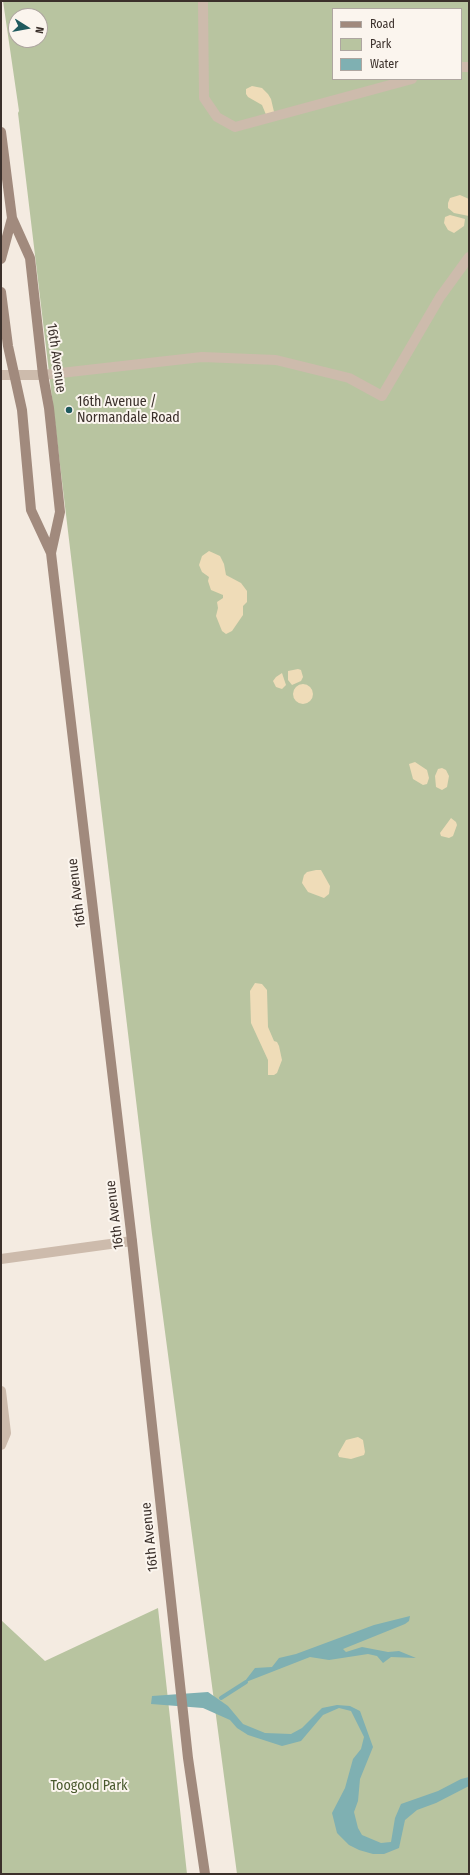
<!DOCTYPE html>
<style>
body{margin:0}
#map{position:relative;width:470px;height:1875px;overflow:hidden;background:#f4ebe1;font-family:"Fira Sans Condensed",sans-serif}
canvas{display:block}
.frame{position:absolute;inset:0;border:2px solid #3b302b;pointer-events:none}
.legend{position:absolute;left:332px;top:8px;width:130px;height:72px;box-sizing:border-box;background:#fbf5ee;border:1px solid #aea6a0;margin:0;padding:5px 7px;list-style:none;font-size:12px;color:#3b302b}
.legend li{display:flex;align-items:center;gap:8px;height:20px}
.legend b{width:20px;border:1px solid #aea6a0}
.north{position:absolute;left:8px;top:8px;width:40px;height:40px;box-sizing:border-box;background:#fbf5ee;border:1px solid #aea6a0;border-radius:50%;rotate:101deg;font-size:11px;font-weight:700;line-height:16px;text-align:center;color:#3b302b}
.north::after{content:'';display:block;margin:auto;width:14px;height:18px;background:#1f5a5e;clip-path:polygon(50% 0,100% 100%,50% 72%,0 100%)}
</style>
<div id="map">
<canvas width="470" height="1875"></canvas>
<div class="frame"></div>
<ul class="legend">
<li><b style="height:5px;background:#a18a7d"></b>Road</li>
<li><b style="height:11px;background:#b8c4a0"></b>Park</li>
<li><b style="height:11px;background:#7fb0b2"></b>Water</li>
</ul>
<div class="north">N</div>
</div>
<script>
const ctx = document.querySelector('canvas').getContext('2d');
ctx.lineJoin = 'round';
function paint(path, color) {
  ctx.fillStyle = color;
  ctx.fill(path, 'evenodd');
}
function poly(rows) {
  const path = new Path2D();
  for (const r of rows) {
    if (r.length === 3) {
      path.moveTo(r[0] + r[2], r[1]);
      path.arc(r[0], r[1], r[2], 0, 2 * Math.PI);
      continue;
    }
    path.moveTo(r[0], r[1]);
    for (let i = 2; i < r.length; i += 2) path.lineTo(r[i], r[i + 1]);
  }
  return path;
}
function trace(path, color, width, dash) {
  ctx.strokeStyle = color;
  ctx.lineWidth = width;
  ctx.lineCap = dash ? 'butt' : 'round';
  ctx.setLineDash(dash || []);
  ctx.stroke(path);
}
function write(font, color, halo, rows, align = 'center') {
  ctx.font = font + ' "Fira Sans Condensed",sans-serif';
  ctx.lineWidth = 4;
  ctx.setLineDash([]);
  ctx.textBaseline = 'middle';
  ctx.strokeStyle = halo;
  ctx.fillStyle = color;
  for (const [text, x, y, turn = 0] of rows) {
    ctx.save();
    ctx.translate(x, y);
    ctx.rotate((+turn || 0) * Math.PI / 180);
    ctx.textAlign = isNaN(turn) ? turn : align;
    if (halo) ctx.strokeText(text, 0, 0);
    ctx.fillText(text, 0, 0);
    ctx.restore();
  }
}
paint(poly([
 [3,1,469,1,469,1874,237,1874,152,1234,18,113,19,111],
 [333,9,461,9,461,79,333,79],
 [16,16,40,16,40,40,16,40],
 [158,1608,187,1874,1,1874,1,1620,45,1661]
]), '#b8c4a0');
paint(poly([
 [252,86,262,88,268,94,271,99,275,116,267,117,262,105,248,97,246,94,246,89],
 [460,195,469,199,469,216,454,213,448,208,448,203,450,198],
 [450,215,465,219,464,226,454,233,448,230,444,223,445,217],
 [209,551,220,556,224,564,226,575,241,583,247,591,247,602,243,606,243,615,232,631,226,634,222,631,216,616,218,608,217,602,223,598,223,595,211,590,208,581,209,577,202,572,199,565,202,556],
 [298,669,301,670,303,677,301,681,292,685,288,680,288,671],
 [282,673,286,685,282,689,276,687,273,681,276,677],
 [303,694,10],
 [415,762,427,770,429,778,427,784,423,785,413,779,409,764],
 [442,768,446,770,449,776,447,787,442,790,436,787,435,776,438,769],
 [451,818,456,822,457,825,453,836,449,838,441,836,440,833],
 [316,870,321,870,330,886,329,894,324,898,308,892,302,883,304,875,307,872],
 [255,983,262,984,267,990,268,1027,274,1041,277,1042,279,1046,282,1060,277,1073,274,1075,268,1075,268,1060,251,1023,250,991],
 [358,1437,363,1440,365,1452,364,1455,351,1459,339,1457,338,1454,346,1440]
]), '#efdcb8');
paint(poly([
 [410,1616,409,1621,405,1624,343,1649,346,1652,362,1647,388,1652,399,1651,416,1658,391,1657,383,1663,377,1656,368,1654,329,1660,310,1657,246,1682,245,1681,255,1668,272,1667,279,1658,296,1654,374,1625],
 [208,1692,228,1706,243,1724,265,1733,291,1734,302,1728,322,1708,337,1705,350,1706,360,1711,373,1747,360,1779,358,1801,354,1812,358,1828,362,1835,381,1843,391,1842,395,1818,401,1804,438,1791,461,1779,469,1777,469,1786,436,1803,417,1810,405,1820,399,1848,384,1854,373,1854,359,1850,349,1845,337,1833,332,1813,345,1788,353,1759,361,1749,364,1737,351,1711,339,1708,323,1715,301,1741,282,1746,248,1735,237,1728,230,1720,203,1708,151,1704,152,1696]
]), '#7fb0b2');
trace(poly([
 [221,1698,246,1682]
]), '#7fb0b2', 4);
trace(poly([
 [203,1,204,98,217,117,235,127,412,79],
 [461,67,469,67],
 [1,375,43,375,202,357,276,360,349,378,382,396,440,297,469,257],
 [1,1259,132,1241],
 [1,1391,6,1433,1,1445]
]), '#cdbbac', 10);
trace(poly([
 [1,132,12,218,30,258,43,375,49,408,60,512,51,553,132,1241,188,1758,205,1874],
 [1,259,12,218],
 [1,292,8,346,22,410,31,510,51,553]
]), '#a18a7d', 10);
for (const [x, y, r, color] of [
 [69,410,4,"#1f5a5e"]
]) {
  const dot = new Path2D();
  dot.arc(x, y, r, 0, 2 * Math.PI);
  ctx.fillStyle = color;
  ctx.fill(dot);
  trace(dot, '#fbf5ee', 1.5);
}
write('14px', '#3b302b', '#fbf5ee', [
 ["16th Avenue",56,358,82],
 ["16th Avenue",77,893,-97],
 ["16th Avenue",115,1215,-97],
 ["16th Avenue",150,1537,-96]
]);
write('14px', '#3b302b', '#fbf5ee', [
 ["16th Avenue /",77,402],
 ["Normandale Road",77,418]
], 'left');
write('14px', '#4a5a2e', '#fbf5ee', [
 ["Toogood Park",89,1786]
]);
</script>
